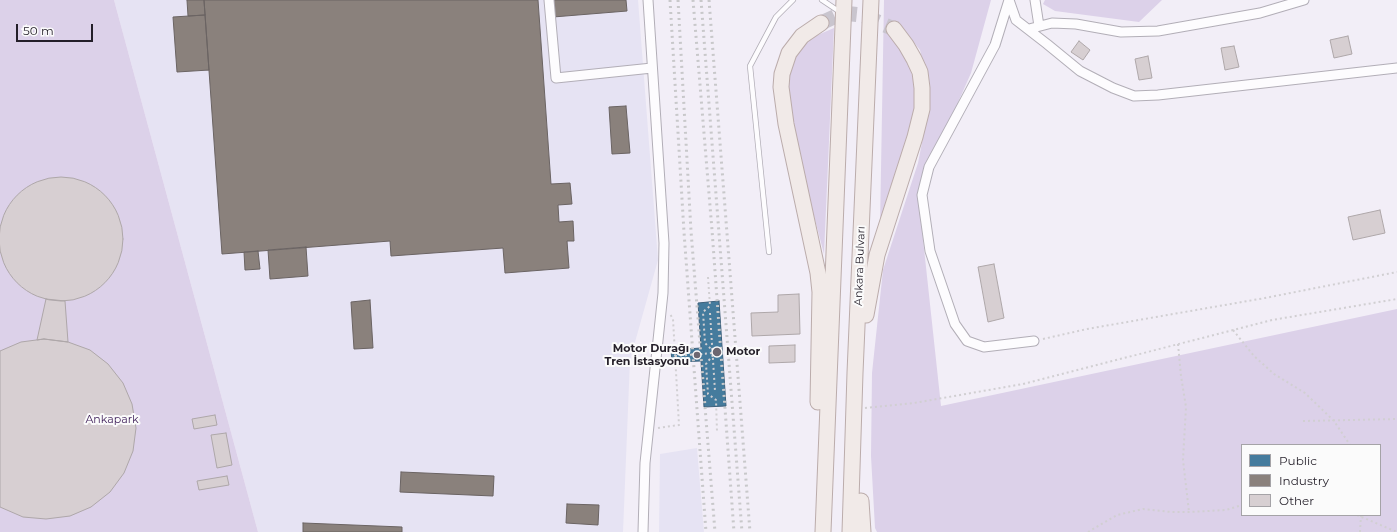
<!DOCTYPE html>
<meta charset="utf-8">
<style>
body{margin:0}
#map{position:relative;width:1397px;height:532px;overflow:hidden;background:#f2eef7;font-family:Montserrat,sans-serif}
canvas{display:block}
.legend{position:absolute;left:1241px;top:444px;width:140px;height:72px;box-sizing:border-box;background:#fbfbfb;border:1px solid #a5a3a7;margin:0;padding:5px 7px;list-style:none;font-size:12px;color:#241f29}
.legend li{display:flex;align-items:center;gap:8px;height:20px}
.legend b{width:20px;border:1px solid #a5a3a7}
.scale{position:absolute;left:16px;top:24px;width:77px;height:18px;box-sizing:border-box;border:2px solid #241f29;border-top:0;padding-left:5px;font-size:12px;line-height:14px;white-space:nowrap;color:#241f29;-webkit-text-stroke:3px #fbfbfb;paint-order:stroke}
</style>
<div id="map">
<canvas width="1397" height="532"></canvas>
<ul class="legend">
<li><b style="height:11px;background:#457b9d"></b>Public</li>
<li><b style="height:11px;background:#8a817c"></b>Industry</li>
<li><b style="height:11px;background:#d7cfd2"></b>Other</li>
</ul>
<div class="scale">50 m</div>
</div>
<script>
const ctx = document.querySelector('canvas').getContext('2d');
ctx.lineJoin = 'round';
function paint(path, color) {
  ctx.fillStyle = color;
  ctx.fill(path, 'evenodd');
}
function poly(rows) {
  const path = new Path2D();
  for (const r of rows) {
    if (r.length === 3) {
      path.moveTo(r[0] + r[2], r[1]);
      path.arc(r[0], r[1], r[2], 0, 2 * Math.PI);
      continue;
    }
    path.moveTo(r[0], r[1]);
    for (let i = 2; i < r.length; i += 2) path.lineTo(r[i], r[i + 1]);
  }
  return path;
}
function trace(path, color, width, dash) {
  ctx.strokeStyle = color;
  ctx.lineWidth = width;
  ctx.lineCap = dash ? 'butt' : 'round';
  ctx.setLineDash(dash || []);
  ctx.stroke(path);
}
function write(font, color, halo, rows, align = 'center') {
  ctx.font = font + ' Montserrat,sans-serif';
  ctx.lineWidth = 4;
  ctx.setLineDash([]);
  ctx.textBaseline = 'middle';
  ctx.strokeStyle = halo;
  ctx.fillStyle = color;
  for (const [text, x, y, turn = 0] of rows) {
    ctx.save();
    ctx.translate(x, y);
    ctx.rotate((+turn || 0) * Math.PI / 180);
    ctx.textAlign = isNaN(turn) ? turn : align;
    if (halo) ctx.strokeText(text, 0, 0);
    ctx.fillText(text, 0, 0);
    ctx.restore();
  }
}
paint(poly([
 [114,0,638,0,658,260,630,360,623,532,258,532],
 [697,448,704,532,659,532,660,454]
]), '#e6e3f3');
paint(poly([
 [0,0,114,0,258,532,0,532],
 [884,0,991,0,971,73,918,193,941,406,1397,309,1397,532,877,532,875,528,871,456,872,373,883,270,918,163,929,107,927,77,920,50,897,21,891,35,910,67,916,91,914,116,880,226],
 [1242,445,1380,445,1380,515,1242,515],
 [1045,0,1162,0,1139,22,1055,11,1043,4],
 [834,28,824,254,800,163,787,97,791,66,799,49,806,40]
]), '#dcd1e9');
const public = poly([
 [719,301,726,406,704,407,701,361,672,362,671,350,701,348,698,303,719,301]
]);
paint(public, '#457b9d');
trace(public, '#3b5f7a', 1);
const industry = poly([
 [187,0,204,0,205,15,188,16,187,0],
 [204,0,538,0,551,184,570,183,572,204,558,205,559,222,573,221,574,241,567,241,569,268,505,273,503,248,391,256,390,241,222,254,204,0],
 [552,0,626,0,627,11,553,17,552,0],
 [205,15,209,70,177,72,173,17,205,15],
 [626,106,630,153,612,154,609,107,626,106],
 [306,247,308,276,270,279,268,250,306,247],
 [258,251,260,269,245,270,244,252,258,251],
 [370,300,373,348,354,349,351,302,370,300],
 [401,472,494,476,493,496,400,492,401,472],
 [567,504,599,505,598,525,566,523,567,504],
 [303,523,402,527,402,532,303,532,303,523]
]);
paint(industry, '#8a817c');
trace(industry, '#6b6463', 1);
const building = poly([
 [1348,36,1352,54,1334,58,1330,40,1348,36],
 [1079,41,1090,50,1083,60,1071,52,1079,41],
 [1234,46,1239,67,1225,70,1221,48,1234,46],
 [1148,56,1152,78,1139,80,1135,59,1148,56],
 [61,239,62],
 [1380,210,1385,233,1353,240,1348,217,1380,210],
 [994,264,1004,318,988,322,978,267,994,264],
 [799,294,800,334,752,336,751,313,778,312,778,295,799,294],
 [46,299,65,301,68,342,44,339,37,340,46,299],
 [44,339,68,342,90,350,108,364,123,383,132,404,136,428,133,451,124,473,110,492,91,507,70,516,46,519,23,517,0,507,0,351,21,342,44,339],
 [795,345,795,362,769,363,769,346,795,345],
 [215,415,217,425,194,429,192,419,215,415],
 [226,433,232,465,217,468,211,435,226,433],
 [227,476,229,485,199,490,197,481,227,476]
]);
paint(building, '#d7cfd2');
trace(building, '#aea7a9', 1);
trace(poly([
 [821,23,843,13,862,15,894,29]
]), '#c9c5ce', 15, [15, 8]);
const service = poly([
 [822,0,840,12],
 [769,252,750,66,776,17,793,0]
]);
const minor = poly([
 [549,0,556,78,652,68],
 [1009,0,995,45,929,167,922,195,930,251,955,324,967,341,984,347,1034,341],
 [1009,0,1016,20,1047,44,1080,71,1113,88,1134,96,1158,95,1397,68],
 [1035,0,1039,26],
 [1029,29,1052,23,1076,24,1121,32,1158,31,1260,13,1304,0],
 [643,532,645,463,663,293,664,243,648,0]
]);
const primary = poly([
 [866,315,877,255,915,137,922,109,922,88,920,72,914,59,906,45,894,29],
 [818,402,820,292,818,273,786,124,781,87,782,74,789,53,802,36,821,23],
 [861,501,863,532],
 [823,532,844,0],
 [850,532,855,373,871,0]
]);
trace(service, '#b2aeb7', 6);
trace(minor, '#b2aeb7', 11);
trace(primary, '#bbacab', 17);
trace(poly([
 [708,277,710,306,703,312,705,343,712,350],
 [710,313,715,391],
 [1233,330,1254,356,1274,374,1305,393,1334,421,1350,445],
 [1043,339,1087,329,1265,298,1397,272],
 [1178,344,1181,376,1186,407,1183,460,1189,512],
 [713,355,706,364,708,394,716,400,717,432],
 [865,408,914,403,1023,384,1272,320,1397,299],
 [1303,421,1397,419],
 [658,428,679,425,673,319,670,314],
 [1357,515,1397,532],
 [1088,532,1117,515,1143,509,1171,512,1189,512,1226,510,1242,505],
 [1360,532,1361,515]
]), '#d1cfd2', 2, [2, 3]);
trace(service, '#fdfcfe', 4.5);
trace(minor, '#fdfcfe', 9);
trace(primary, '#f1eae8', 15);
trace(poly([
 [670,0,684,232,706,532],
 [678,0,691,231,715,532],
 [693,0,712,230,734,532],
 [701,0,742,532],
 [709,0,750,532]
]), '#c8c8ca', 3, [2, 4]);
trace(poly([
 [675,356,713,353]
]), '#d1cfd2', 2, [2, 3]);
for (const [x, y, r, color] of [
 [717,352,5,"#6c6771"],
 [697,355,4,"#6c6771"]
]) {
  const dot = new Path2D();
  dot.arc(x, y, r, 0, 2 * Math.PI);
  ctx.fillStyle = color;
  ctx.fill(dot);
  trace(dot, '#fbfbfb', 1.5);
}
write('11px', '#241f29', '#fbfbfb', [
 ["Ankara Bulvarı",860,266,-88]
]);
write('bold 11px', '#241f29', '#fbfbfb', [
 ["Motor Durağı",689,349],
 ["Tren İstasyonu",689,362],
 ["Motor",726,352,"left"]
], 'right');
write('11px', '#3d1d58', '#fbfbfb', [
 ["Ankapark",112,420]
]);
</script>
